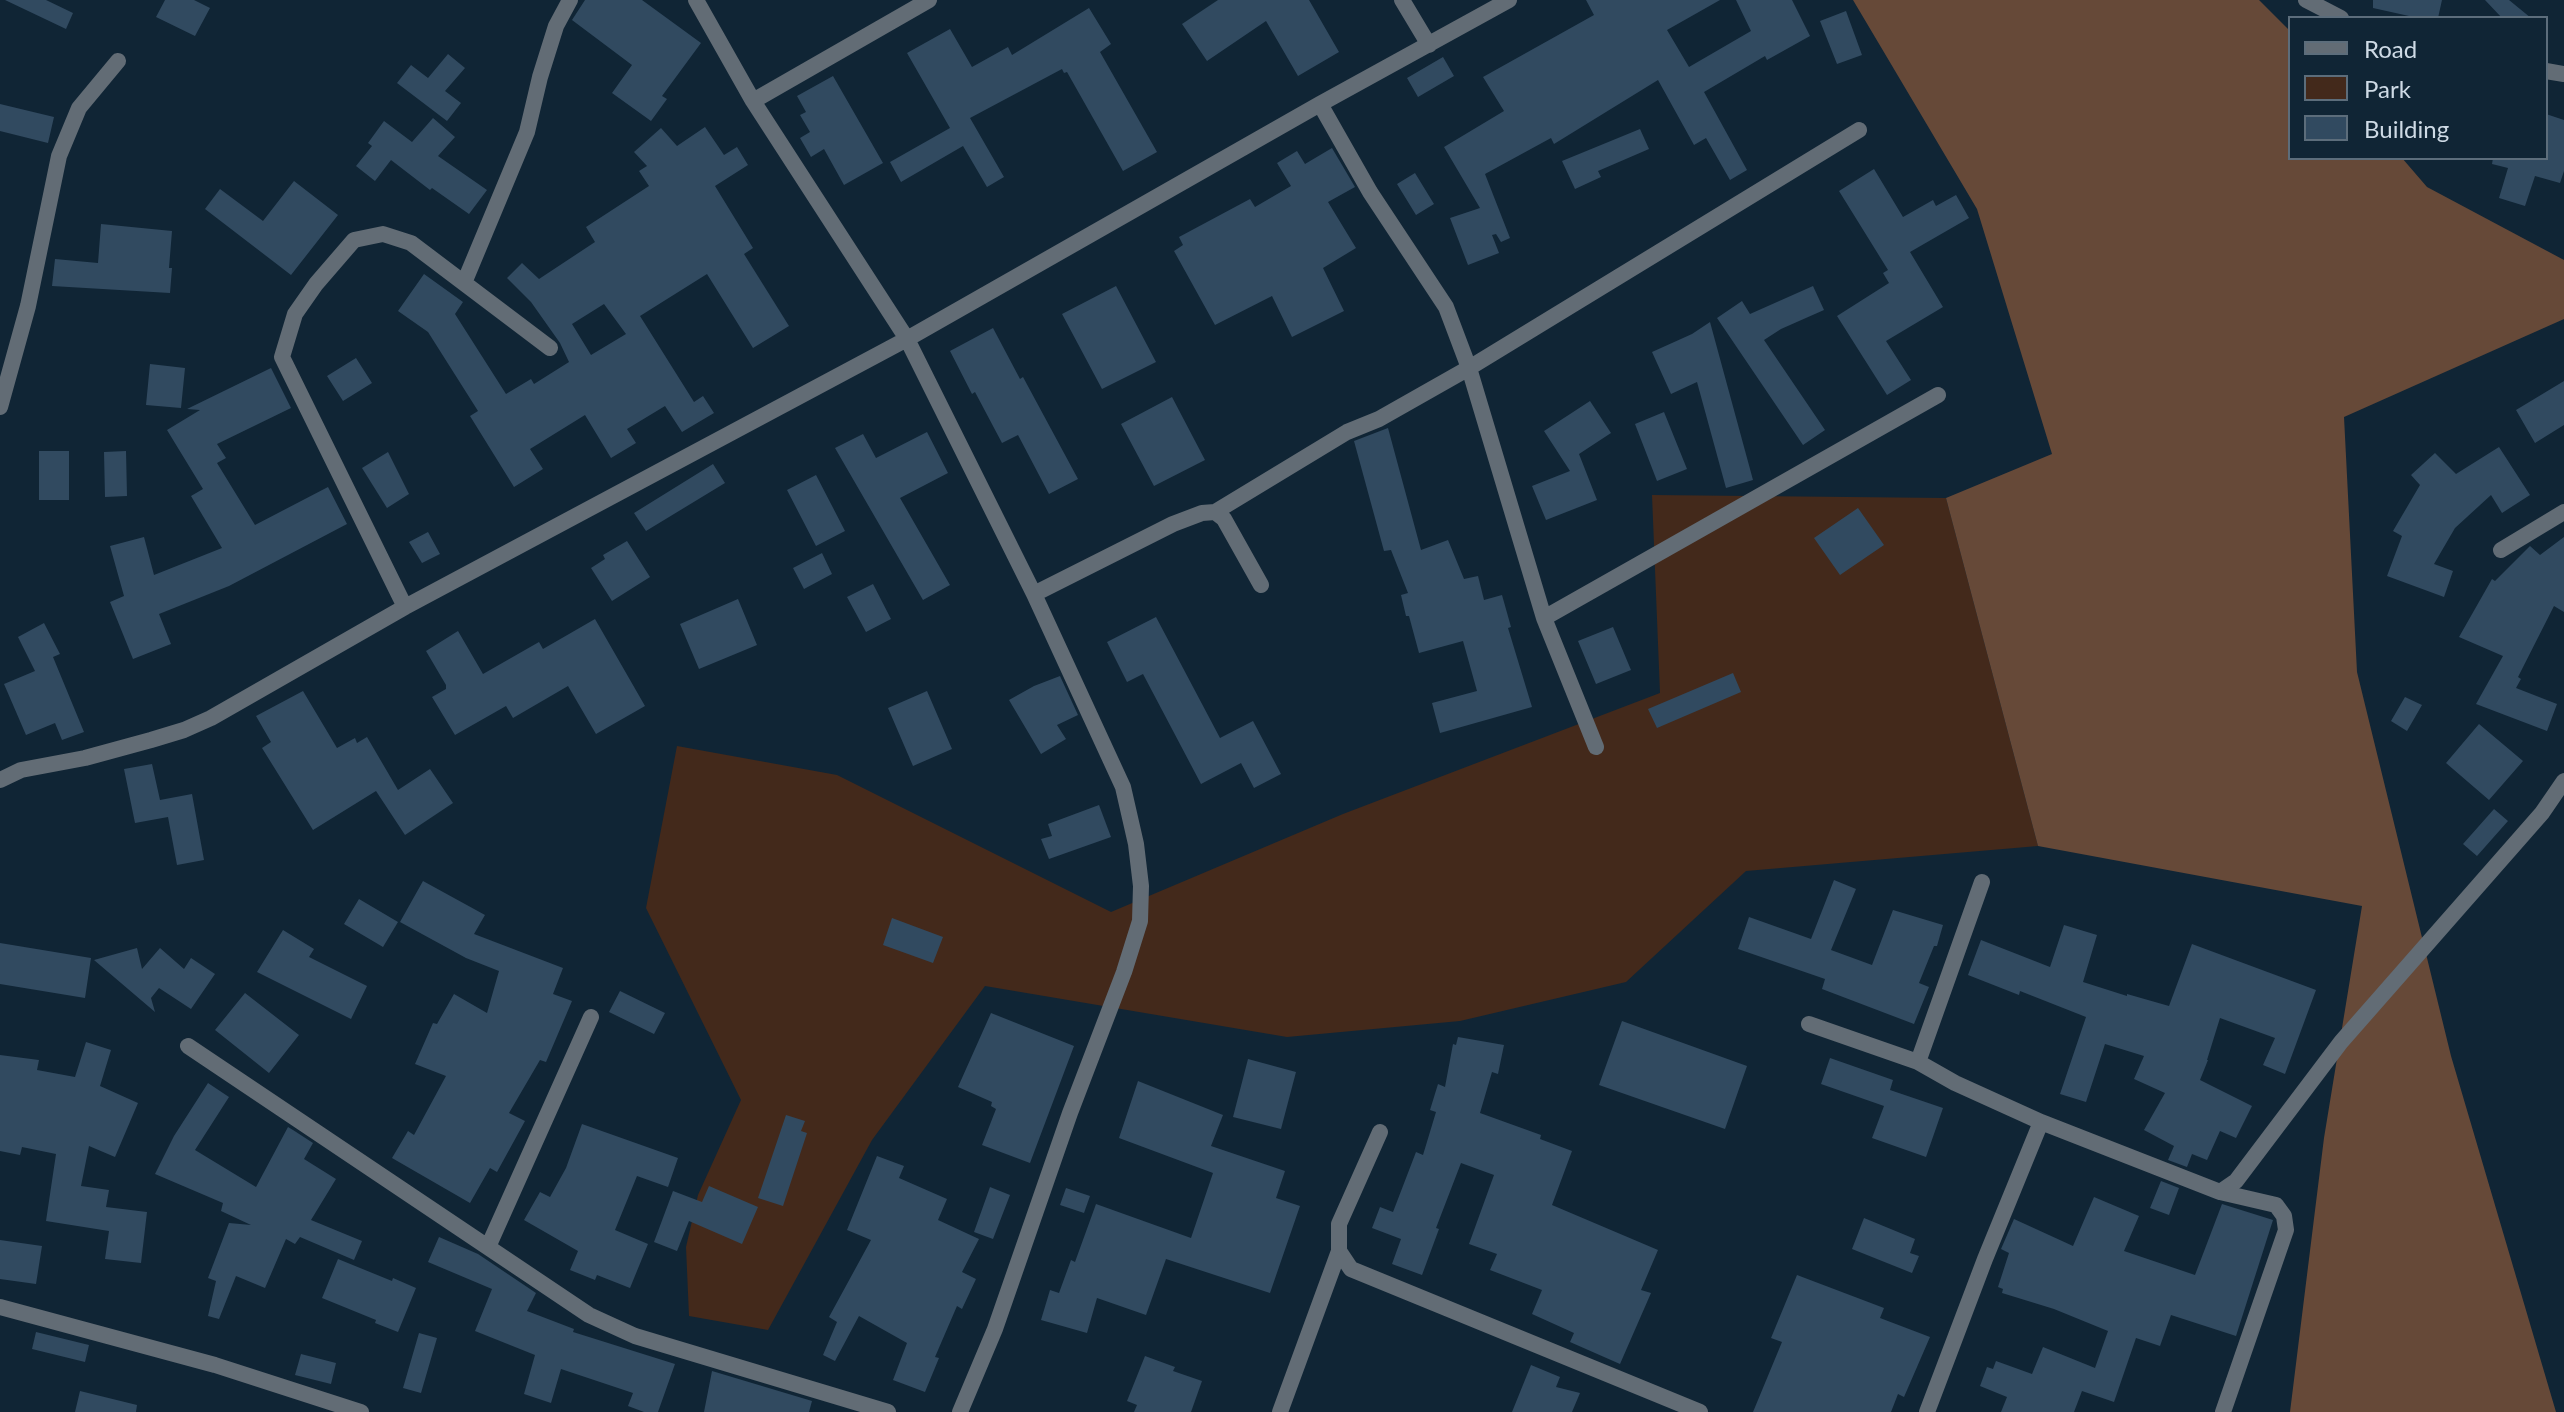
<!DOCTYPE html>
<style>
body{margin:0}
#map{position:relative;width:2564px;height:1412px;overflow:hidden;background:#102535;font-family:Lato,sans-serif}
canvas{display:block}
.legend{position:absolute;left:2288px;top:16px;width:260px;height:144px;box-sizing:border-box;background:#102535;border:2px solid #5c6d7b;margin:0;padding:10px 14px;list-style:none;font-size:24px;color:#cedae5}
.legend li{display:flex;align-items:center;gap:16px;height:40px}
.legend b{width:40px;border:2px solid #5c6d7b}
</style>
<div id="map">
<canvas width="2564" height="1412"></canvas>
<ul class="legend">
<li><b style="height:10px;background:#626c75"></b>Road</li>
<li><b style="height:22px;background:#43291b"></b>Park</li>
<li><b style="height:22px;background:#314a60"></b>Building</li>
</ul>
</div>
<script>
const ctx = document.querySelector('canvas').getContext('2d');
ctx.lineJoin = 'round';
function paint(path, color) {
  ctx.fillStyle = color;
  ctx.fill(path, 'evenodd');
}
function poly(rows) {
  const path = new Path2D();
  for (const r of rows) {
    path.moveTo(r[0], r[1]);
    for (let i = 2; i < r.length; i += 2) path.lineTo(r[i], r[i + 1]);
  }
  return path;
}
function trace(path, color, width, dash) {
  ctx.strokeStyle = color;
  ctx.lineWidth = width;
  ctx.lineCap = dash ? 'butt' : 'round';
  ctx.setLineDash(dash || []);
  ctx.stroke(path);
}
paint(poly([
 [1652,495,1946,498,2038,846,1746,871,1626,982,1460,1021,1287,1037,985,986,872,1140,768,1330,689,1316,686,1247,698,1195,741,1100,646,908,677,746,837,775,1111,912,1343,814,1660,693]
]), '#43291b');
paint(poly([
 [1853,0,2259,0,2290,31,2290,158,2402,158,2427,187,2564,260,2564,319,2344,417,2357,672,2451,1056,2556,1412,2290,1412,2324,1138,2362,906,2038,846,1946,498,2052,454,1977,209]
]), '#664938');
paint(poly([
 [5,0,46,0,73,13,66,29],
 [165,0,194,0,210,8,195,36,156,17],
 [585,0,642,0,701,43,662,96,667,99,651,121,612,93,632,65,572,20],
 [1218,0,1309,0,1339,52,1298,76,1266,21,1207,61,1182,24],
 [1586,0,1720,0,1667,30,1689,67,1751,31,1736,0,1792,0,1810,36,1767,60,1765,56,1704,92,1747,170,1730,180,1706,138,1694,145,1658,80,1554,144,1551,138,1485,174,1510,238,1501,242,1496,234,1492,235,1499,253,1468,265,1450,218,1480,208,1444,147,1504,111,1483,77,1594,15],
 [2373,0,2442,0,2438,18,2418,18,2373,8],
 [2485,0,2509,0,2531,18,2502,18],
 [1089,8,1111,44,1100,52,1157,152,1123,171,1067,72,1064,73,1062,69,970,118,1004,177,987,187,963,146,901,182,890,162,950,128,907,53,950,29,972,67,1008,47,1012,55],
 [1846,11,1862,55,1837,64,1820,21],
 [448,54,465,68,445,91,461,103,447,121,397,83,411,65,428,78],
 [1443,57,1454,76,1418,97,1407,78],
 [833,76,883,163,844,185,824,149,811,157,800,138,810,132,800,115,806,112,797,96],
 [0,104,54,117,48,143,0,131],
 [2546,114,2564,120,2564,171,2560,183,2535,176,2525,206,2499,198,2508,168,2492,164,2493,158,2546,158],
 [433,118,455,137,438,156,487,190,469,214,432,188,430,190,391,160,375,181,356,166,372,146,368,143,384,121,412,142],
 [705,127,724,155,737,147,748,165,715,186,753,248,744,254,789,326,753,348,707,274,640,316,694,402,703,396,714,413,682,432,665,406,627,429,636,443,611,458,585,415,530,449,543,469,514,487,470,416,478,411,428,332,398,311,424,274,463,302,455,314,506,394,531,379,534,384,569,362,560,343,531,302,507,278,522,263,539,279,595,242,586,227,649,186,639,171,647,166,634,152,661,128,677,146],
 [604,304,626,334,591,355,572,324],
 [1640,129,1649,149,1598,171,1601,177,1575,189,1562,161],
 [1332,148,1355,187,1328,202,1356,248,1323,268,1344,311,1292,337,1272,296,1215,325,1174,251,1183,245,1179,237,1250,199,1255,207,1291,186,1277,163,1297,151,1305,164],
 [1874,169,1903,217,1933,200,1936,206,1956,195,1969,218,1910,252,1943,307,1886,341,1911,380,1887,395,1837,316,1889,283,1883,273,1888,270,1839,191],
 [1415,173,1434,204,1416,215,1397,184],
 [294,181,338,215,291,275,205,209,220,189,263,221],
 [101,224,172,231,169,268,172,268,170,293,52,286,55,259,98,263],
 [1116,286,1156,362,1102,389,1062,314],
 [1813,286,1824,310,1781,329,1764,340,1825,430,1803,445,1717,318,1742,301,1750,314],
 [1710,322,1753,480,1726,488,1697,382,1671,394,1652,352,1692,334],
 [993,328,1020,379,1023,377,1078,479,1049,494,1018,435,1002,443,975,392,972,394,950,351],
 [356,358,372,383,343,401,327,376],
 [150,364,185,368,181,408,146,405],
 [271,368,291,408,217,444,226,458,217,463,255,525,328,487,347,524,229,586,159,614,171,644,133,659,110,602,124,596,110,546,144,537,154,575,222,548,191,496,203,489,167,430,200,410,187,409],
 [2564,381,2564,425,2535,443,2516,410],
 [1172,397,1205,460,1154,486,1121,424],
 [1590,401,1611,433,1579,454,1597,500,1546,520,1532,486,1570,471,1544,431],
 [1664,412,1687,469,1657,481,1635,424],
 [1388,428,1421,550,1448,540,1464,579,1478,576,1484,600,1502,595,1511,627,1508,628,1532,707,1440,733,1432,703,1477,691,1463,641,1419,653,1409,616,1406,616,1401,595,1408,593,1391,550,1384,551,1354,441],
 [927,432,948,473,900,498,950,585,923,600,835,448,863,434,876,458],
 [2499,447,2530,495,2502,513,2491,495,2455,528,2434,564,2453,571,2444,597,2387,576,2402,536,2393,531,2420,485,2411,475,2435,453,2456,474],
 [39,451,69,451,69,500,39,500],
 [126,451,127,496,105,497,104,452],
 [388,452,409,494,387,508,362,468],
 [713,464,725,483,646,531,634,513],
 [816,475,845,531,816,546,787,490],
 [1858,508,1884,545,1840,575,1814,538],
 [428,532,440,554,422,563,409,542],
 [2564,537,2564,612,2554,606,2518,677,2521,679,2516,688,2557,704,2547,731,2476,704,2503,656,2459,637,2492,579,2495,581,2530,546,2540,555],
 [627,541,650,577,612,601,591,568,605,559,603,555],
 [822,553,832,574,804,589,793,568],
 [873,584,891,619,866,632,847,597],
 [738,599,757,645,699,669,680,624],
 [1156,617,1220,738,1253,721,1281,774,1254,788,1241,763,1201,784,1143,674,1127,682,1107,642],
 [595,619,645,706,596,734,568,686,513,718,506,706,455,735,432,697,446,689,446,685,426,651,458,631,483,674,539,642,543,649],
 [44,623,60,654,53,657,84,732,62,740,55,723,26,735,4,684,35,671,18,637],
 [1613,627,1631,670,1596,684,1578,641],
 [1733,673,1741,692,1657,728,1648,709],
 [1060,676,1078,715,1057,725,1066,739,1041,754,1009,700,1034,686],
 [303,691,337,748,355,738,357,743,367,737,398,790,430,769,453,803,405,835,376,791,313,830,262,748,271,742,256,716],
 [927,691,952,749,913,766,888,708],
 [2405,697,2422,705,2407,731,2391,721],
 [2479,724,2523,761,2489,800,2446,763],
 [152,764,160,800,192,794,204,860,177,865,168,817,135,823,124,769],
 [1099,805,1111,837,1049,859,1041,839,1052,836,1048,824],
 [2494,809,2508,821,2477,856,2463,844],
 [1834,880,1856,889,1831,950,1872,965,1893,910,1943,925,1937,946,1934,946,1919,983,1929,987,1914,1024,1822,989,1825,979,1738,949,1749,917,1811,939],
 [423,881,485,915,474,934,563,968,553,994,572,1001,546,1062,540,1060,509,1113,525,1121,497,1172,490,1168,470,1203,392,1158,408,1131,414,1135,446,1076,415,1064,433,1023,437,1024,454,994,487,1013,499,971,466,958,400,922],
 [359,899,398,922,383,947,344,924],
 [892,918,943,937,933,963,883,945],
 [2064,925,2097,935,2083,982,2127,996,2127,994,2169,1006,2192,944,2316,990,2285,1074,2263,1065,2275,1038,2220,1018,2207,1060,2208,1060,2200,1080,2252,1106,2236,1138,2220,1131,2207,1160,2192,1154,2187,1167,2168,1160,2174,1146,2144,1130,2165,1093,2134,1079,2144,1056,2105,1044,2086,1102,2060,1094,2086,1017,2020,991,2019,995,1968,975,1981,940,2050,967],
 [283,930,314,949,309,957,367,986,351,1019,257,972],
 [0,943,91,958,85,998,0,984],
 [137,948,142,969,160,948,184,969,191,958,215,974,191,1009,159,988,151,998,155,1012,94,960],
 [620,991,665,1013,654,1034,609,1012],
 [245,993,299,1035,269,1073,215,1030],
 [991,1013,1074,1046,1030,1163,982,1145,996,1109,991,1106,992,1102,958,1087],
 [1622,1021,1747,1066,1725,1129,1599,1085],
 [1458,1037,1504,1045,1498,1074,1492,1072,1480,1113,1541,1135,1540,1139,1572,1151,1552,1205,1658,1250,1641,1290,1651,1293,1620,1364,1570,1342,1574,1333,1532,1314,1542,1290,1490,1270,1497,1254,1469,1244,1494,1175,1461,1163,1436,1228,1439,1229,1422,1275,1392,1264,1401,1239,1372,1228,1380,1207,1393,1212,1416,1152,1423,1155,1436,1112,1430,1110,1438,1084,1445,1087,1453,1044,1456,1045],
 [86,1042,111,1050,100,1086,138,1103,115,1157,89,1146,81,1186,109,1190,106,1207,147,1212,141,1263,105,1259,109,1231,46,1221,56,1154,22,1147,20,1155,0,1151,0,1055,39,1060,37,1070,75,1077],
 [1830,1058,1893,1080,1890,1090,1943,1108,1926,1157,1872,1138,1884,1106,1821,1084],
 [1248,1059,1296,1072,1281,1129,1233,1117],
 [1138,1081,1223,1115,1211,1146,1285,1171,1276,1198,1300,1206,1270,1293,1166,1259,1146,1315,1097,1298,1087,1333,1041,1320,1050,1290,1059,1293,1071,1260,1075,1262,1096,1204,1191,1238,1213,1173,1119,1138],
 [208,1083,229,1097,195,1150,256,1187,288,1127,293,1130,313,1143,304,1159,336,1179,311,1220,362,1241,354,1260,300,1237,295,1244,286,1239,265,1288,236,1276,219,1319,208,1316,216,1281,208,1278,229,1223,251,1225,221,1211,223,1203,155,1174,174,1136],
 [786,1115,805,1121,801,1131,807,1133,783,1206,758,1198],
 [582,1124,678,1158,668,1187,637,1176,615,1230,648,1244,630,1288,597,1275,595,1280,570,1270,578,1251,524,1220,540,1192,550,1197,566,1168],
 [877,1156,904,1166,899,1178,947,1199,938,1220,979,1239,962,1272,976,1279,962,1309,957,1306,935,1357,939,1358,925,1392,893,1380,907,1343,859,1316,835,1361,823,1355,837,1322,829,1317,871,1240,847,1230],
 [2161,1181,2179,1188,2169,1215,2150,1208],
 [709,1186,758,1207,742,1244,689,1221,677,1251,654,1242,673,1191,702,1202],
 [990,1187,1010,1195,993,1239,974,1232],
 [1066,1188,1090,1196,1084,1213,1060,1205],
 [2094,1197,2139,1216,2124,1251,2195,1275,2222,1204,2273,1220,2236,1336,2171,1315,2160,1346,2136,1338,2114,1402,2082,1391,2074,1412,2001,1412,2007,1397,1980,1386,1987,1367,1993,1369,1996,1361,2032,1374,2043,1347,2095,1368,2108,1331,2054,1309,2002,1293,2003,1289,1998,1287,2009,1253,2001,1249,2014,1219,2073,1246],
 [1864,1218,1915,1239,1910,1253,1919,1256,1912,1273,1852,1249],
 [439,1237,478,1254,536,1293,527,1311,574,1329,573,1332,675,1364,658,1412,644,1412,628,1406,633,1393,561,1369,551,1403,524,1394,535,1355,475,1331,492,1289,428,1262],
 [0,1240,42,1246,36,1284,0,1279],
 [338,1259,392,1281,393,1278,416,1288,398,1332,375,1323,376,1320,322,1298],
 [1797,1275,1884,1308,1880,1318,1930,1337,1904,1397,1898,1394,1891,1412,1753,1412,1782,1342,1771,1338],
 [36,1332,89,1345,85,1362,32,1349],
 [419,1333,437,1338,421,1393,403,1388],
 [301,1354,336,1363,331,1384,295,1375],
 [1145,1356,1175,1367,1173,1371,1202,1381,1191,1412,1134,1412,1137,1405,1127,1401],
 [1531,1365,1560,1377,1556,1387,1580,1393,1572,1412,1512,1412],
 [712,1371,812,1401,809,1412,704,1412],
 [80,1391,137,1405,136,1412,75,1412]
]), '#314a60');
trace(poly([
 [696,0,753,101,907,339,1034,594,1123,787,1136,844,1141,886,1140,921,1124,972,1070,1113,995,1329,960,1412],
 [1402,0,1429,45],
 [2306,0,2341,18],
 [2546,71,2564,74],
 [753,101,929,0],
 [1320,104,1370,192,1446,307,1469,368,1544,618,1596,747],
 [464,283,527,132,540,77,556,26,570,0],
 [0,407,28,306,59,156,79,108,118,61],
 [1215,512,1347,432,1379,419,1469,368,1859,130],
 [2501,550,2564,512],
 [1034,594,1173,524,1202,513,1215,512,1224,519,1261,585],
 [405,607,282,357,295,314,316,284,354,240,383,234,411,243,550,348],
 [1544,618,1938,395],
 [0,780,21,770,85,758,151,740,184,730,211,718,405,607,907,339,1320,104,1509,0],
 [1809,1024,1918,1062,1955,1083,2041,1122,2220,1192,2236,1181,2341,1042,2542,813,2564,781],
 [188,1046,589,1315,635,1336,888,1412],
 [1918,1062,1982,882],
 [1380,1132,1339,1224,1339,1251,1351,1269,1700,1412],
 [2220,1192,2276,1205,2284,1216,2286,1230,2223,1412],
 [488,1247,591,1017],
 [0,1307,215,1365,361,1412],
 [1280,1412,1339,1251],
 [1927,1412,1985,1259,2041,1122]
]), '#626c75', 16);
</script>
